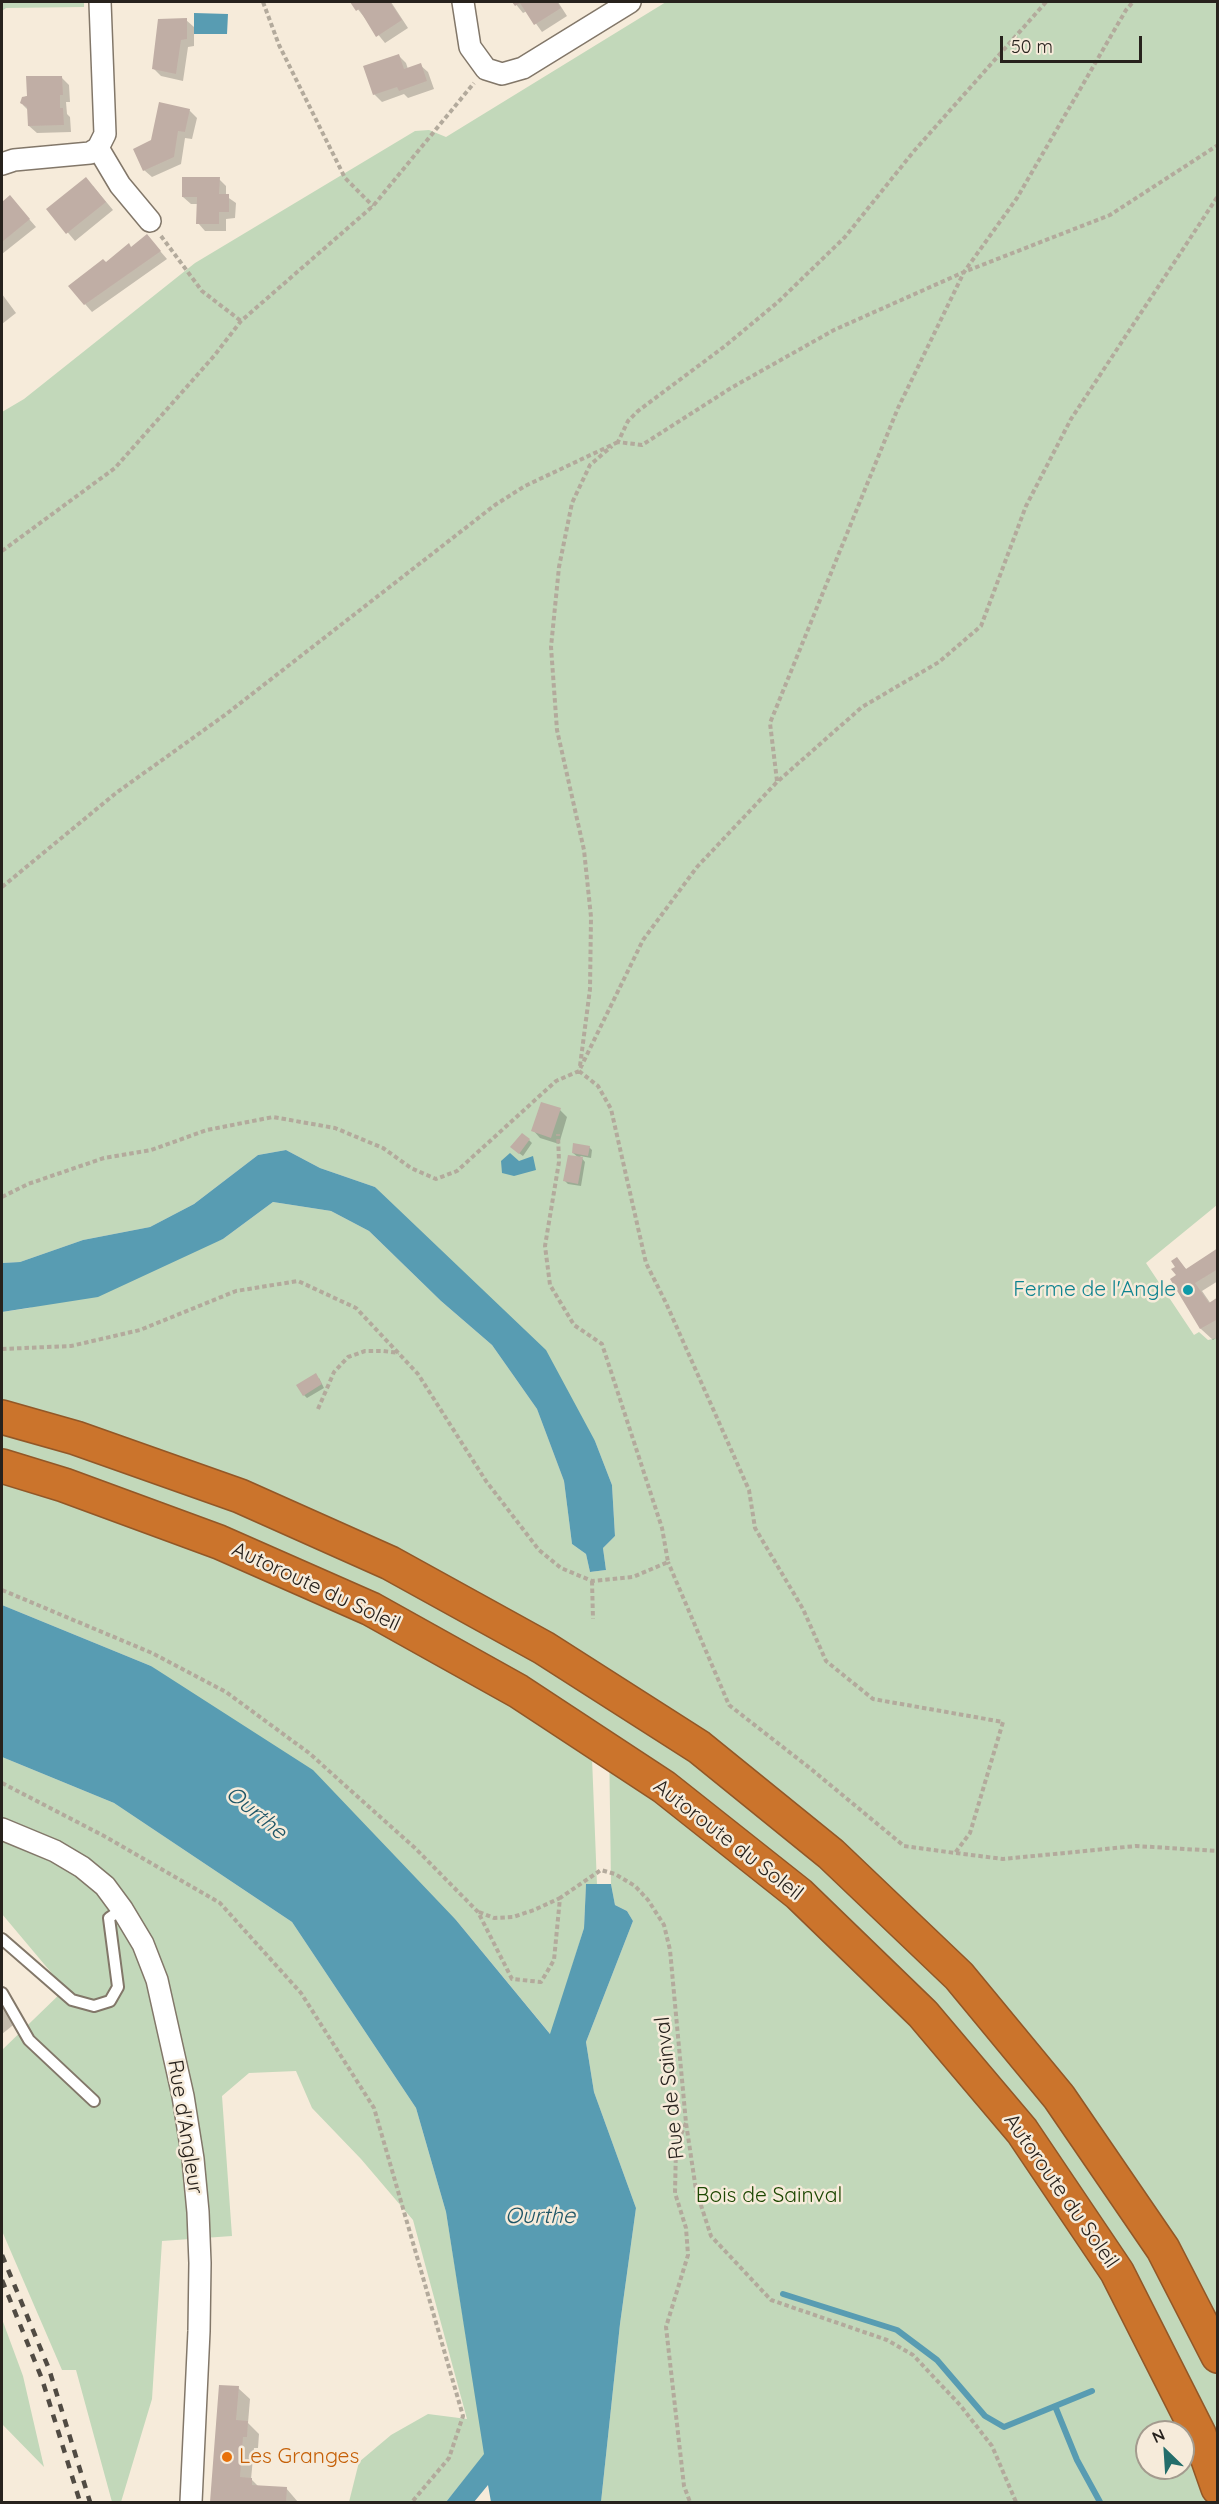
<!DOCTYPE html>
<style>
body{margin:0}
#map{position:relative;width:1219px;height:2504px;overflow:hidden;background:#f6ebda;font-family:Quicksand,sans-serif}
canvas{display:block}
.frame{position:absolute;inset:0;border:3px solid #27221d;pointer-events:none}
.north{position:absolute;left:1135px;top:2420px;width:60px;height:60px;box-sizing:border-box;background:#f6ebda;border:2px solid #a39b8e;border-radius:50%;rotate:335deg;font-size:16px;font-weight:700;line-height:24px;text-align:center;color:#27221d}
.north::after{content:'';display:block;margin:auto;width:21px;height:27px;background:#236d6a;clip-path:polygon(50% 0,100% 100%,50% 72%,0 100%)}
.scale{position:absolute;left:1000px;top:36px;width:142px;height:27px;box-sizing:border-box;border:3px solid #27221d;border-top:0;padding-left:8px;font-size:18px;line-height:21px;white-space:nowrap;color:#27221d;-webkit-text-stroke:4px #f6ebda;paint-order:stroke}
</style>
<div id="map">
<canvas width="1219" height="2504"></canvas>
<div class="frame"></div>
<div class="north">N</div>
<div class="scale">50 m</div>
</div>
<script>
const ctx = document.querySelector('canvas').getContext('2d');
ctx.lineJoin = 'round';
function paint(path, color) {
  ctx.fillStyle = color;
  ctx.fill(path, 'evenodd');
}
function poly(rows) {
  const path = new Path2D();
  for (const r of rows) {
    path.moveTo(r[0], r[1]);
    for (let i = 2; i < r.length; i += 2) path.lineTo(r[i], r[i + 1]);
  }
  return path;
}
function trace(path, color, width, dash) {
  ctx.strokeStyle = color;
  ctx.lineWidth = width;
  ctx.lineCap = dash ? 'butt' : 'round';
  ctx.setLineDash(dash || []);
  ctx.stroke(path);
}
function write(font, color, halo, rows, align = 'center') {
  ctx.font = font + ' Quicksand,sans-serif';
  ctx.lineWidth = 5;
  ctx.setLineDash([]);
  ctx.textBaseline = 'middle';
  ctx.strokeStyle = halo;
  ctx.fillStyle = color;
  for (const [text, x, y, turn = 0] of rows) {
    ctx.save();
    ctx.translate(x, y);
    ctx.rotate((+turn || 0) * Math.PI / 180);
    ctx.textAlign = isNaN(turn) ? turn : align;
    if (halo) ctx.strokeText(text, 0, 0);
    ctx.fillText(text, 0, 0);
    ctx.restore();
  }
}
paint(poly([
 [2,2,84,2,84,7,6,8,2,11],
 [666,2,1217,2,1217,1205,1146,1263,1194,1335,1199,1332,1208,1340,1217,1338,1217,2502,601,2502,620,2324,636,2208,594,2092,586,2042,633,1921,627,1911,615,1905,611,1884,609,1737,592,1758,597,1885,586,1885,584,1928,551,2035,456,1920,151,1666,2,1605,2,1312,29,1308,223,1239,273,1202,331,1211,369,1231,441,1301,492,1345,537,1409,564,1481,572,1544,586,1554,590,1572,606,1570,603,1548,615,1536,612,1485,595,1441,375,1187,320,1168,286,1150,258,1155,194,1204,150,1227,83,1240,20,1262,2,1263,2,412,24,399,195,263,415,131,429,130,446,137],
 [1147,2432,1183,2432,1183,2468,1147,2468],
 [2,1757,114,1803,292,1922,416,2108,446,2212,485,2454,446,2502,349,2502,359,2462,391,2435,428,2414,467,2419,413,2220,361,2159,312,2108,296,2071,249,2073,222,2096,232,2236,162,2241,152,2399,121,2502,112,2502,76,2370,62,2370,2,2231,2,2050,65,1989,2,1914],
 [2,2319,23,2376,44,2467,2,2424]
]), '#c2d8ba');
paint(poly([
 [194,13,228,14,227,34,194,34],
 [286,1150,320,1168,375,1187,546,1350,595,1441,612,1485,615,1536,603,1548,606,1570,590,1572,586,1554,572,1544,564,1481,537,1409,492,1345,441,1301,369,1231,331,1211,273,1202,223,1239,98,1297,2,1312,2,1263,20,1262,83,1240,150,1227,194,1204,258,1155],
 [510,1153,519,1161,533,1156,536,1170,514,1176,502,1173,501,1161],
 [2,1605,151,1666,313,1770,456,1920,550,2034,584,1928,586,1884,611,1884,615,1905,627,1911,633,1921,586,2042,594,2092,636,2208,620,2324,601,2502,491,2502,488,2485,474,2502,446,2502,484,2454,446,2212,416,2108,292,1922,114,1803,2,1757]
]), '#589cb2');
paint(poly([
 [352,2,391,2,408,28,385,43],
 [514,2,558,2,567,16,542,32,527,11,523,13],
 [186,20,194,27,194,46,188,47,183,81,161,76,153,68],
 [398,55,406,63,408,69,420,65,428,72,434,89,408,98,404,94,382,102,374,94],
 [62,78,69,85,70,102,66,102,67,114,70,117,71,132,37,133,29,126,29,111,23,105,23,98],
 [189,110,197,118,192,139,185,138,181,164,152,177,144,170,152,141],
 [219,179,226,186,226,196,236,203,235,218,226,219,226,231,205,231,198,223,198,204,191,204,183,197],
 [93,186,113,210,75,241,48,209],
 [10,197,36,227,2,254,2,204],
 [147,236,167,259,92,312,85,304,131,249],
 [2,294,16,313,2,324],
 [560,1110,567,1117,559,1144,540,1138,533,1130],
 [529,1140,532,1143,523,1156,516,1151],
 [589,1147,592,1150,591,1158,580,1156,585,1162,581,1186,568,1184,565,1181,579,1158,573,1153],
 [1218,1250,1218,1281,1202,1291,1211,1304,1218,1299,1218,1337,1213,1340,1201,1329,1172,1280,1179,1276,1176,1259,1187,1270],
 [319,1378,324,1388,307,1398,304,1395],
 [2,2001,17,2022,2,2034],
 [220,2387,238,2388,250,2399,248,2423,259,2434,258,2448,254,2448,251,2479,259,2487,286,2488,298,2502,211,2502]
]), '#0003');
trace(poly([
 [783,2294,897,2330,937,2360,985,2416,1004,2427,1092,2391],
 [1055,2406,1077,2460,1100,2502]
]), '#589cb2', 6);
paint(poly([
 [350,2,390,2,402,20,376,37,359,9,356,11],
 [512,2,557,2,561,8,534,25,520,3,515,6],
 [187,18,187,39,181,40,176,74,152,69,158,19],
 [399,54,404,69,421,63,427,81,399,91,397,87,373,95,363,66],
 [26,76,62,76,63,95,60,95,60,108,63,108,64,125,28,126,27,107,20,103,22,97,27,96],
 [159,102,190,109,185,132,178,131,174,157,143,171,133,149,151,140],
 [86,177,106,202,66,234,46,209],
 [182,177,220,177,219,194,229,194,229,212,219,212,219,224,196,224,197,197,182,197],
 [10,195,30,219,2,242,2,202],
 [147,234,161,251,84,305,68,286,103,259,106,262,129,243,131,247],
 [541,1102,561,1108,551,1138,531,1131],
 [522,1133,530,1139,519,1154,510,1147],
 [573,1143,590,1146,588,1156,572,1153],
 [568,1155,583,1157,578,1184,563,1181],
 [1218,1248,1218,1269,1195,1283,1209,1303,1218,1297,1218,1319,1200,1329,1170,1279,1176,1275,1171,1269,1175,1267,1171,1261,1177,1257,1186,1269],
 [316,1373,322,1384,303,1396,296,1385],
 [219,2385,239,2386,236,2420,248,2421,247,2437,243,2437,240,2477,252,2478,252,2485,287,2487,286,2502,210,2502]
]), '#c0aea5');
const lane = poly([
 [2,1939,72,2000,94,2006,110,2001,118,1987,109,1918,122,1909],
 [2,1993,29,2040,94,2101]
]);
const street = poly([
 [463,2,470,47,486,69,502,74,523,68,630,2],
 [98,148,120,185,150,221],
 [2,164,14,160,90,153,98,148,105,134,100,2],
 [2,1829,55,1851,82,1867,105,1886,122,1909,143,1944,157,1980,183,2096,193,2159,198,2212,200,2263,199,2331,191,2502]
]);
const highway = poly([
 [2,1417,76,1438,240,1496,390,1563,544,1648,699,1747,831,1854,959,1976,1059,2097,1163,2249,1218,2356],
 [2,1466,64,1485,219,1542,371,1609,518,1691,664,1787,799,1894,923,2014,1022,2131,1117,2272,1199,2434,1218,2488]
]);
trace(lane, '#827769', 14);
trace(street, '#827769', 24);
trace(highway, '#925727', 36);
trace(poly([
 [263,2,279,45,345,178,373,206],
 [1046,2,914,151,845,237,778,302,725,346,638,411,628,421,618,442,642,445,731,388,834,330,964,272,1110,215,1218,145],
 [161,236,202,291,241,321],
 [2,551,115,468,214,356,241,321,373,206,474,83],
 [777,781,770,723,898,408,964,272,1017,198,1126,10,1133,2],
 [2,887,116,793,225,715,495,505,525,486,618,442],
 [580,1066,590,989,591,917,584,850,557,730,551,647,559,567,572,503,590,465,612,446],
 [579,1071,598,1086,611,1109,646,1263,666,1303,749,1490,755,1528,803,1609,826,1661,873,1699,1003,1722,970,1833,955,1853,904,1846,811,1769,729,1705,668,1562],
 [2,1197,28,1184,104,1158,151,1150,207,1130,273,1117,335,1128,383,1148,411,1168,436,1179,457,1171,556,1081,579,1071,643,940,697,867,777,782,862,707,939,662,981,626,1026,506,1071,419,1218,196],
 [2,1349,71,1346,140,1330,236,1291,298,1281,356,1308,418,1374,486,1481,539,1550,561,1568,592,1581,633,1577,668,1562,662,1528,602,1344,574,1325,550,1285,545,1246,559,1162,558,1134],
 [318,1409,334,1372,348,1357,365,1351,383,1351,399,1353],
 [592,1581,593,1619],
 [2,1590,152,1653,226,1692,309,1753,415,1848,478,1912,512,1979,541,1982,554,1960,560,1898,601,1870,615,1874,635,1886,648,1900,664,1925,670,1950,686,2123,696,2190,711,2236,771,2300,887,2340,913,2355,960,2405,992,2446,1016,2502],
 [2,1783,106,1837,220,1903,301,1993,374,2108,463,2416,449,2458,412,2502],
 [956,1853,1003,1859,1136,1846,1218,1851],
 [479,1912,494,1918,513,1917,534,1910,560,1898],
 [686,2123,676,2146,675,2193,686,2228,688,2255,666,2327,684,2486,690,2502]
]), '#b3aa9c', 4, [4.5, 3]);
trace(lane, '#fff', 10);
trace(street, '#fff', 21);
trace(highway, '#cb742c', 33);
trace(poly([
 [2,2255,49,2369,90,2502],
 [2,2280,42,2379,80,2502]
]), '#514b43', 4.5, [8, 8]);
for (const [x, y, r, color] of [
 [1188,1290,6,"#0f9aa8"],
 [227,2457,6,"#e8710a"]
]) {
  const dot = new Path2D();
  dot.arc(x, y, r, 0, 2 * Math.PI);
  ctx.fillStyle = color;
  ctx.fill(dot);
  trace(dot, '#f6ebda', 2);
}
write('21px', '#0d838f', '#f6ebda', [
 ["Ferme de l'Angle",1176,1290]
], 'right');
write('21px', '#27221d', '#f6ebda', [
 ["Autoroute du Soleil",316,1587,25],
 ["Autoroute du Soleil",728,1840,38],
 ["Rue de Sainval",670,2088,-96],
 ["Rue d'Angleur",185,2127,81],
 ["Autoroute du Soleil",1061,2191,55]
]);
write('21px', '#1c4701', '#f6ebda', [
 ["Bois de Sainval",769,2196]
]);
write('21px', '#c56008', '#f6ebda', [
 ["Les Granges",239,2457]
], 'left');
write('italic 22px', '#1e5667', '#f6ebda', [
 ["Ourthe",256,1813,39],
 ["Ourthe",540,2216]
]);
</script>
